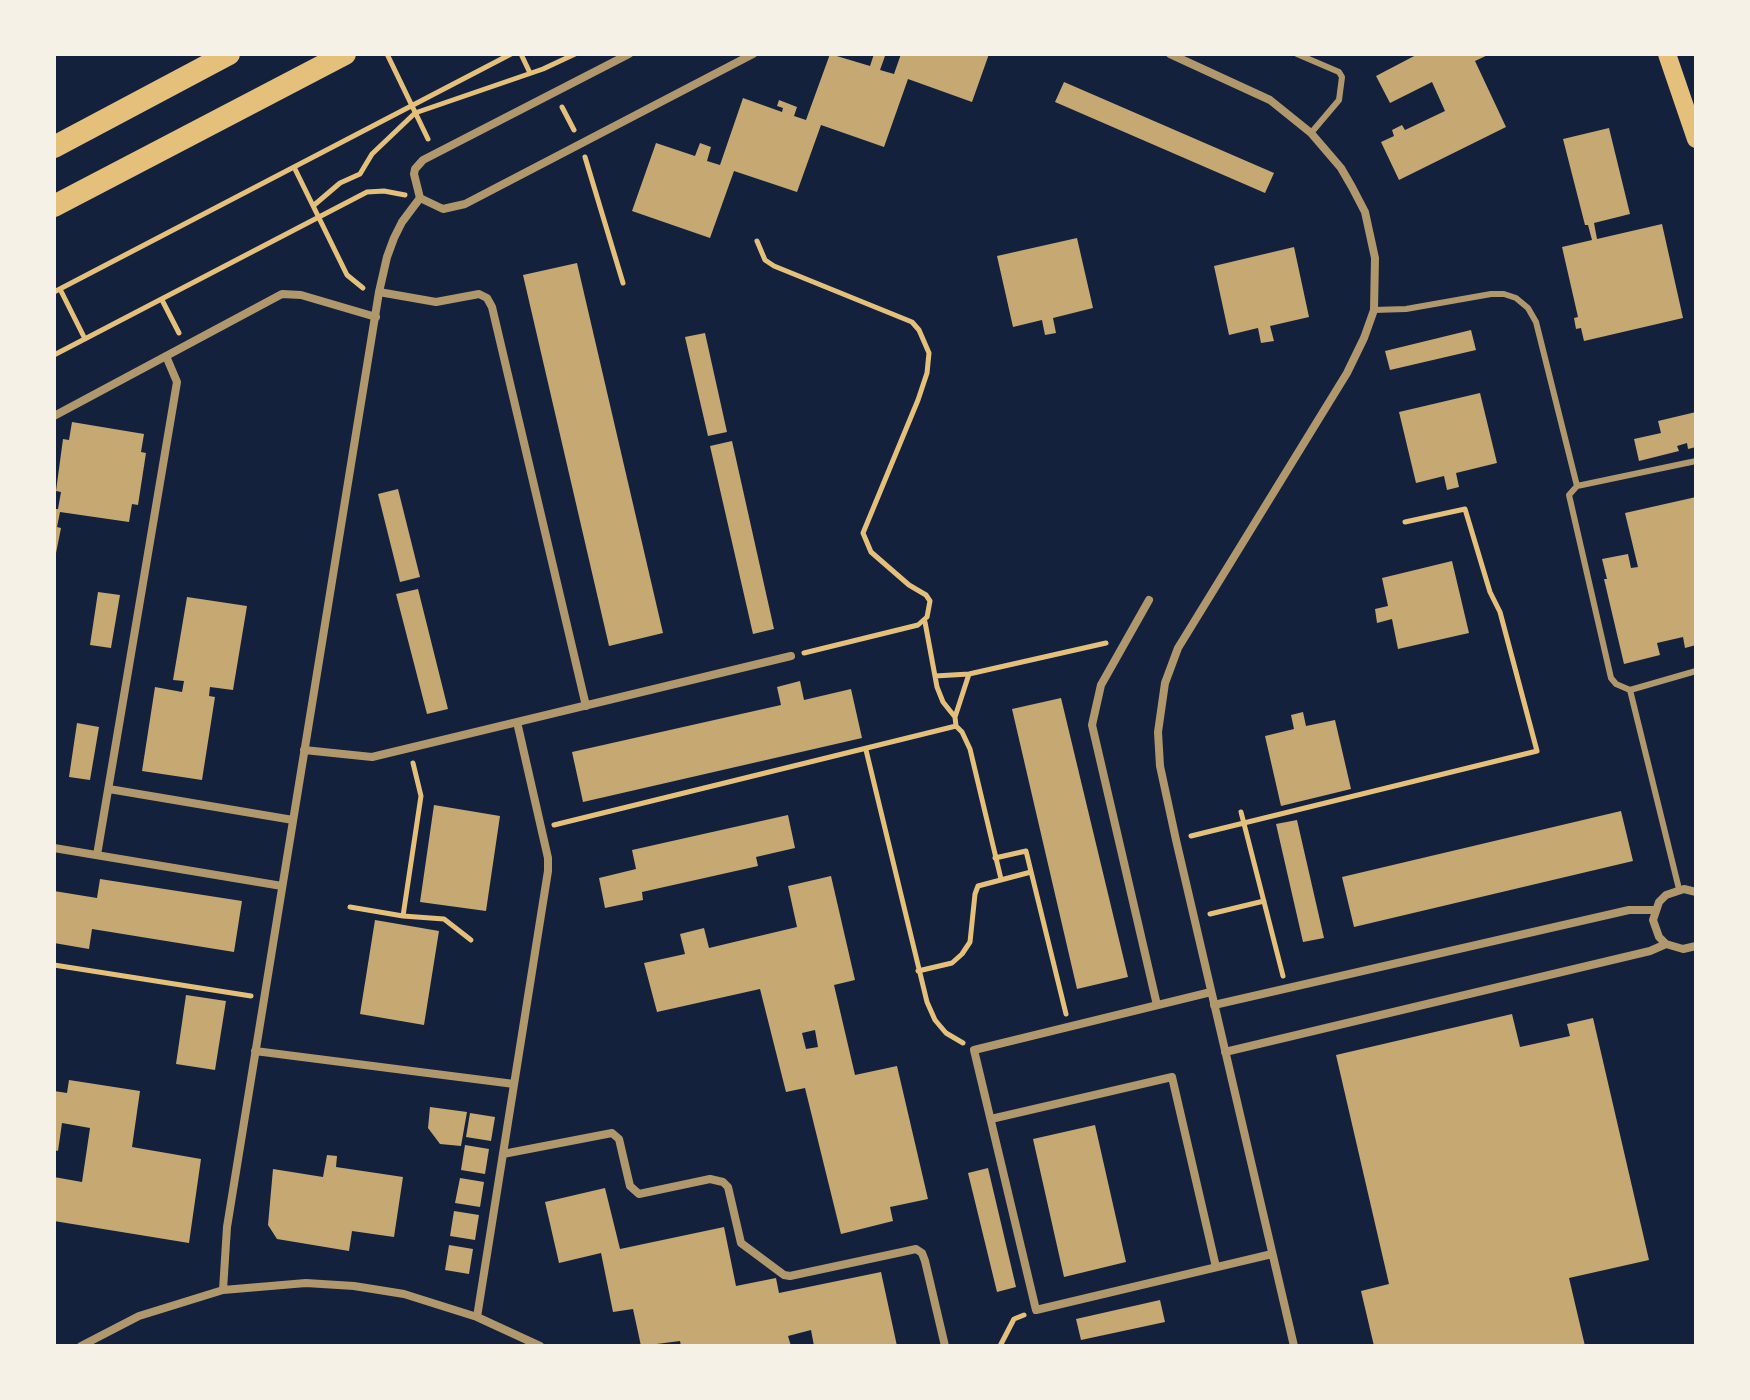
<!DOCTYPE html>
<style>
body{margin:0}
#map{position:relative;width:1750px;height:1400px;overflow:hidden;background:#14213d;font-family:"Fira Sans",sans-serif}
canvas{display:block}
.frame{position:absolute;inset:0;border:56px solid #f6f1e7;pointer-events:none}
</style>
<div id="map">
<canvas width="1750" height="1400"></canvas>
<div class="frame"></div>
</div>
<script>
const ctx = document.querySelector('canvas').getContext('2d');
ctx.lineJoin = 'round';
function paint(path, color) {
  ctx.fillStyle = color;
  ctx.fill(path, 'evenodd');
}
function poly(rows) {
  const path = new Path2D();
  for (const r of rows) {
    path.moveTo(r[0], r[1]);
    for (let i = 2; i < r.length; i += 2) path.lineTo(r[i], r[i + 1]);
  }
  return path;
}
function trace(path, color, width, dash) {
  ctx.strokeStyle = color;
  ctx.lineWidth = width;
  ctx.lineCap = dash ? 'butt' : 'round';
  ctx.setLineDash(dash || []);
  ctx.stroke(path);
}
paint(poly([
 [830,54,870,66,874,54,881,54,885,56,880,70,894,74,901,54,989,54,972,102,908,79,884,147,821,125,797,192,734,171,710,238,632,211,656,143,695,156,700,143,711,147,707,161,720,165,743,98,782,112,783,108,777,106,779,100,797,107,794,116,806,120],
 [1418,54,1490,54,1475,61,1506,127,1399,180,1381,142,1394,136,1392,130,1402,125,1405,130,1445,111,1432,82,1390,103,1376,76],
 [1064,82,1274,173,1265,193,1055,102],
 [1609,128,1630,214,1594,223,1597,239,1662,224,1683,318,1584,341,1581,328,1576,329,1574,318,1578,317,1562,247,1592,240,1588,225,1585,225,1563,139],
 [1077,238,1093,308,1053,318,1056,333,1045,335,1042,320,1013,327,997,256],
 [1294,247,1309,317,1270,326,1274,341,1261,343,1258,328,1229,335,1214,266],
 [577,263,663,633,609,646,523,275],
 [1471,330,1476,350,1390,370,1385,351],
 [705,333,727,432,708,436,685,337],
 [1480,393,1497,463,1456,473,1459,487,1447,490,1444,476,1416,483,1399,412],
 [1696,412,1696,447,1688,449,1687,443,1677,446,1679,451,1639,461,1634,439,1661,433,1658,421],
 [72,422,144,434,141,452,146,453,138,505,132,504,129,522,60,512,57,527,61,528,54,563,54,509,58,509,61,492,56,491,63,439,69,440],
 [732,441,774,629,753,634,710,446],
 [398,489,420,577,400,582,378,494],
 [1696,497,1696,645,1685,648,1683,637,1657,643,1660,655,1624,664,1604,579,1607,579,1602,559,1628,554,1631,568,1638,567,1625,513],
 [1452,561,1469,633,1398,649,1392,619,1377,623,1375,609,1388,606,1382,578],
 [418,589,448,709,427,714,396,594],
 [98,592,120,595,111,648,90,645],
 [187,597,247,606,233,690,210,687,209,696,215,697,202,780,142,771,155,687,182,692,184,681,173,680],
 [800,681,804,700,851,689,862,738,583,802,572,752,781,705,777,687],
 [1061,698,1128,977,1077,989,1012,709],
 [1303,712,1306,726,1335,720,1351,789,1281,806,1265,736,1294,729,1291,715],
 [77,723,99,727,90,780,69,777],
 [434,805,500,816,486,911,420,902],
 [1621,811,1633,861,1354,927,1342,877],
 [788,815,795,848,756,857,758,866,642,892,643,900,605,908,599,878,636,869,632,850],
 [1297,820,1324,938,1303,942,1276,824],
 [831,876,855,980,834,985,855,1075,897,1066,928,1199,890,1207,893,1221,841,1234,805,1088,786,1092,760,989,657,1012,644,963,685,954,680,934,704,928,709,948,797,927,788,886],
 [815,1030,818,1047,806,1049,802,1033],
 [100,879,242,901,234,952,92,929,89,949,54,943,54,891,97,898],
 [375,920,439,931,424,1025,360,1014],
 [186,995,226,1001,215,1070,176,1064],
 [1512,1014,1520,1047,1570,1036,1567,1024,1593,1018,1649,1260,1569,1278,1585,1346,1374,1346,1361,1291,1389,1284,1336,1055],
 [69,1080,140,1091,132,1147,201,1159,189,1243,54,1221,54,1177,82,1182,90,1128,62,1123,58,1151,54,1150,54,1091,67,1093],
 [430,1107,467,1112,461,1146,440,1144,428,1128],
 [470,1113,495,1117,491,1141,466,1137],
 [1095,1125,1126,1262,1064,1277,1033,1139],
 [465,1145,489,1149,485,1174,461,1170],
 [327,1155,337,1156,336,1167,403,1177,394,1237,352,1231,349,1251,277,1239,268,1225,273,1169,323,1177],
 [988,1168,1016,1287,997,1292,968,1173],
 [460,1178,484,1182,480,1207,455,1203],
 [605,1188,620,1249,724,1227,736,1286,776,1278,779,1293,881,1272,897,1346,814,1346,811,1330,788,1336,791,1346,681,1346,680,1341,641,1346,633,1309,613,1312,601,1253,559,1263,545,1202],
 [454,1211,479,1215,475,1240,450,1236],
 [449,1245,473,1249,469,1274,445,1270],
 [1160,1300,1165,1322,1081,1340,1076,1319]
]), '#c6a872');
trace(poly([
 [387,54,428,139],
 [521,54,530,73],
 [562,107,574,130],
 [585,157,623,283],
 [294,167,347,275,363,288],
 [313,206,340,183,360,174,372,154,415,113,543,69,575,54],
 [757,241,765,260,774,266,912,322,919,330,929,353,927,373,918,400,863,533,871,552,909,585,926,595,930,601,927,617,918,625,804,653],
 [60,289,85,339],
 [54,292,511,54],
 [162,300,179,333],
 [54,355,367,192,384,191,405,195],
 [925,622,937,687,943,702,955,717],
 [935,676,969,674,1106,643],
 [956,726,955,717,969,674],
 [866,750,927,1002,935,1020,946,1033,963,1043],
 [1241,812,1283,976],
 [554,825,956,726,962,732,970,749,1001,879],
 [1191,836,1537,751,1500,612,1490,592,1465,509,1405,522],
 [995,858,1026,851,1066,1014],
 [350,907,403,916,444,919,471,940],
 [1210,914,1264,901],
 [403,916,421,796,413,763],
 [54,965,251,996],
 [918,971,952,963,962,954,970,942,975,894,978,886,1031,872],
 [1000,1346,1014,1319,1024,1315]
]), '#e5c07b', 5);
trace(poly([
 [1297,54,1339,72,1342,77,1339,100,1311,133],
 [1374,310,1406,309,1491,294,1504,294,1516,298,1528,308,1536,322,1577,486,1696,461],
 [1577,486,1569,495,1611,678,1616,684,1630,690],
 [1679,889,1630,690,1696,671]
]), '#b1986c', 6);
trace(poly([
 [629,54,423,160,415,169,414,174,420,198,443,209,465,204,753,54],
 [1170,54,1270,100,1311,133,1341,168,1352,187,1365,212,1375,258,1374,310,1364,338,1347,373,1178,648,1165,683,1158,732,1160,766,1176,840,1294,1346],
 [379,292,436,302,479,294,487,298,492,307,586,706],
 [54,416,282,294,301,295,376,317],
 [1149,600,1101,685,1092,725,1157,1005],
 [304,750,372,757,791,656],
 [109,789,293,820],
 [54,848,282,886],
 [97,855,177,382,166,356],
 [1696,892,1684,889,1666,895,1659,902,1653,920,1659,937,1666,944,1683,949,1696,946],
 [1211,992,974,1050,1036,1310,1272,1254],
 [1214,1005,1629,910,1654,910],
 [255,1051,514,1084],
 [1225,1052,1650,951,1666,944],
 [991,1119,1172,1077,1216,1267],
 [503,1154,612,1133,619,1139,630,1186,639,1194,710,1179,723,1182,728,1187,741,1243,784,1275,790,1276,916,1249,922,1253,925,1261,945,1346],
 [223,1290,227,1227,379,292,387,257,394,238,402,222,420,198],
 [477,1317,548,871,548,858,517,722],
 [81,1346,139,1316,223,1290,306,1283,354,1286,404,1294,477,1317,540,1346]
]), '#b1986c', 8);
trace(poly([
 [1667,54,1696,139]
]), '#e5c07b', 18);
trace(poly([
 [54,147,229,54],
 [54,206,345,54]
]), '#e5c07b', 22);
</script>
